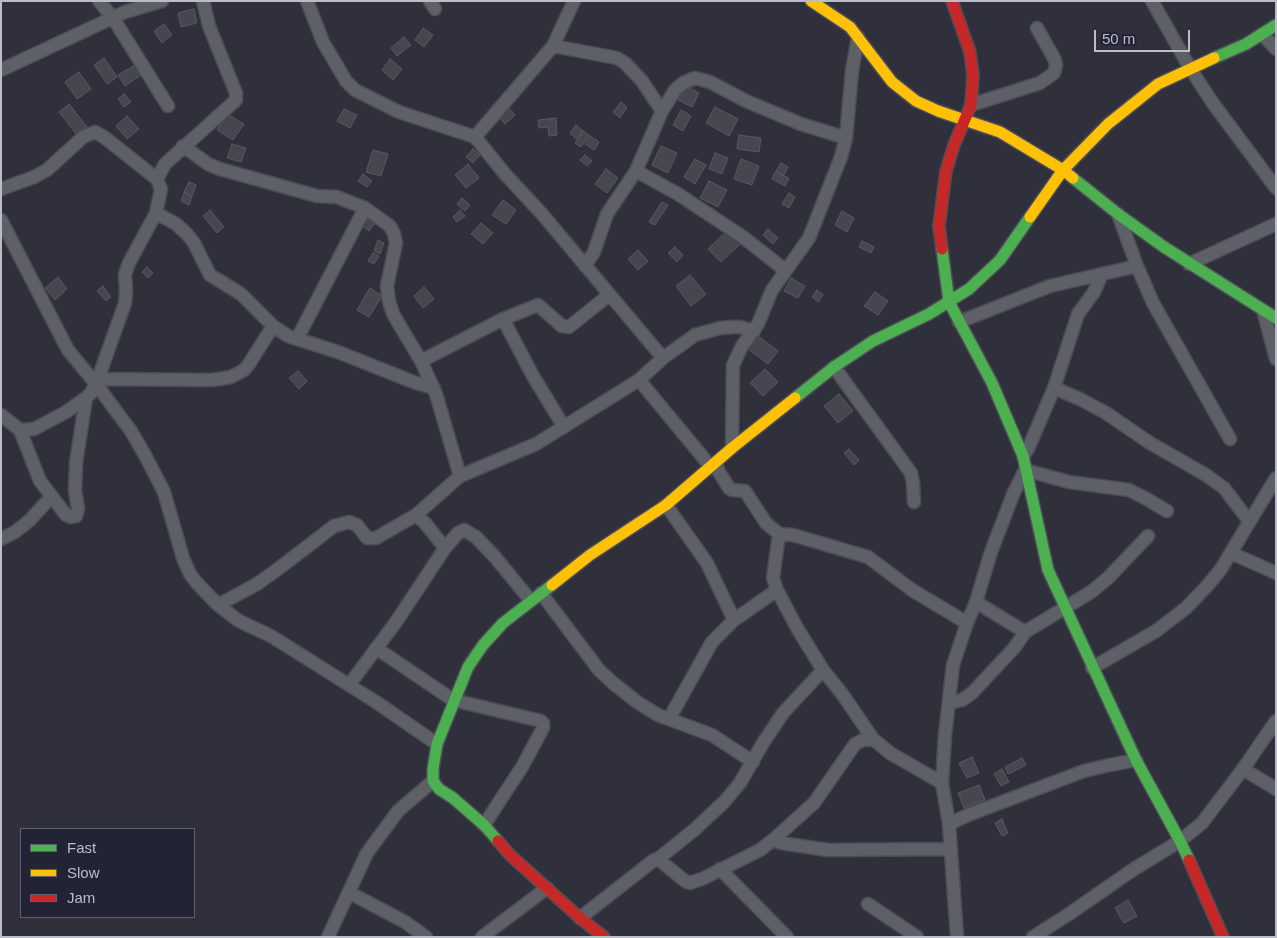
<!DOCTYPE html>
<style>
body{margin:0}
#map{position:relative;width:1277px;height:938px;overflow:hidden;background:#2f303b;font-family:Arial,sans-serif}
canvas{display:block}
.frame{position:absolute;inset:0;border:2px solid #babcca;pointer-events:none}
.legend{position:absolute;left:20px;top:828px;width:175px;height:90px;box-sizing:border-box;background:#222436;border:1px solid #5f6171;margin:0;padding:6px 9px;list-style:none;font-size:15px;color:#babcca}
.legend li{display:flex;align-items:center;gap:10px;height:25px}
.legend b{width:25px;border:1px solid #5f6171}
.scale{position:absolute;left:1094px;top:30px;width:96px;height:22px;box-sizing:border-box;border:2px solid #babcca;border-top:0;padding-left:6px;font-size:15px;line-height:18px;white-space:nowrap;color:#babcca;-webkit-text-stroke:4px #222436;paint-order:stroke}
</style>
<div id="map">
<canvas width="1277" height="938"></canvas>
<div class="frame"></div>
<ul class="legend">
<li><b style="height:6px;background:#4caf50"></b>Fast</li>
<li><b style="height:6px;background:#ffc107"></b>Slow</li>
<li><b style="height:6px;background:#c62828"></b>Jam</li>
</ul>
<div class="scale">50 m</div>
</div>
<script>
const ctx = document.querySelector('canvas').getContext('2d');
ctx.lineJoin = 'round';
function paint(path, color) {
  ctx.fillStyle = color;
  ctx.fill(path, 'evenodd');
}
function poly(rows) {
  const path = new Path2D();
  for (const r of rows) {
    path.moveTo(r[0], r[1]);
    for (let i = 2; i < r.length; i += 2) path.lineTo(r[i], r[i + 1]);
  }
  return path;
}
function trace(path, color, width, dash) {
  ctx.strokeStyle = color;
  ctx.lineWidth = width;
  ctx.lineCap = dash ? 'butt' : 'round';
  ctx.setLineDash(dash || []);
  ctx.stroke(path);
}
const building = poly([
 [194,9,197,23,181,27,178,13,194,9],
 [164,24,172,35,162,43,154,31,164,24],
 [423,28,433,35,424,47,415,40,423,28],
 [404,37,411,45,397,56,391,48,404,37],
 [104,58,117,77,107,84,94,65,104,58],
 [390,59,402,69,393,80,382,70,390,59],
 [135,65,141,75,125,86,118,75,135,65],
 [79,72,91,89,77,99,65,82,79,72],
 [685,86,699,93,692,107,678,100,685,86],
 [124,94,131,102,124,107,118,99,124,94],
 [621,102,627,107,620,118,613,112,621,102],
 [69,104,87,127,77,135,59,112,69,104],
 [506,105,515,115,505,124,496,114,506,105],
 [715,107,738,119,729,136,706,123,715,107],
 [344,109,357,115,350,128,337,121,344,109],
 [681,110,691,116,683,131,673,125,681,110],
 [227,114,244,124,233,140,217,130,227,114],
 [127,116,139,129,127,139,116,126,127,116],
 [556,118,557,135,549,136,548,127,539,128,538,120,556,118],
 [576,125,583,131,576,139,570,133,576,125],
 [583,131,589,135,581,147,575,143,583,131],
 [739,135,761,138,759,152,737,149,739,135],
 [590,136,599,142,594,150,585,144,590,136],
 [232,144,246,148,241,162,227,158,232,144],
 [661,146,677,153,668,173,652,165,661,146],
 [473,149,480,155,473,163,466,157,473,149],
 [373,150,388,154,381,176,366,172,373,150],
 [715,153,728,158,722,174,709,169,715,153],
 [585,155,592,161,587,166,580,160,585,155],
 [695,159,706,165,695,184,684,177,695,159],
 [741,159,759,166,752,185,734,179,741,159],
 [781,163,788,167,784,175,776,171,781,163],
 [468,164,479,178,466,188,455,175,468,164],
 [606,169,618,178,607,193,595,184,606,169],
 [775,172,789,178,785,186,772,179,775,172],
 [363,174,372,181,367,187,358,181,363,174],
 [709,181,727,190,718,207,700,198,709,181],
 [189,182,196,185,192,196,184,192,189,182],
 [184,193,192,197,189,205,181,201,184,193],
 [789,193,795,197,789,208,782,204,789,193],
 [462,198,470,205,465,211,457,204,462,198],
 [503,200,516,210,506,224,492,215,503,200],
 [662,202,668,205,655,225,649,222,662,202],
 [210,210,224,227,217,233,203,216,210,210],
 [460,210,465,216,457,222,453,217,460,210],
 [842,211,854,218,847,232,835,225,842,211],
 [364,216,375,223,369,231,359,224,364,216],
 [481,223,493,233,483,244,471,234,481,223],
 [768,229,778,238,773,244,763,235,768,229],
 [727,231,740,244,721,262,708,249,727,231],
 [378,240,384,243,380,254,374,251,378,240],
 [862,241,874,247,871,253,859,247,862,241],
 [675,247,683,255,677,262,668,253,675,247],
 [638,250,648,261,638,270,628,259,638,250],
 [373,253,379,256,374,264,368,261,373,253],
 [147,267,153,273,148,278,142,272,147,267],
 [690,275,706,294,691,306,676,286,690,275],
 [58,277,67,289,55,300,45,288,58,277],
 [791,278,805,286,798,298,784,291,791,278],
 [103,286,111,297,106,301,97,291,103,286],
 [424,287,434,299,423,308,414,296,424,287],
 [370,288,382,296,369,317,357,310,370,288],
 [817,290,823,295,818,302,812,297,817,290],
 [875,292,888,301,878,315,864,306,875,292],
 [758,336,778,351,768,364,748,349,758,336],
 [765,369,778,382,763,396,750,383,765,369],
 [298,371,307,381,299,389,289,378,298,371],
 [839,394,853,411,838,423,824,406,839,394],
 [849,449,859,460,854,465,844,453,849,449],
 [972,757,979,773,967,778,959,763,972,757],
 [1022,758,1026,765,1008,774,1005,767,1022,758],
 [1002,769,1009,782,1001,786,994,774,1002,769],
 [979,785,985,800,964,808,958,793,979,785],
 [1002,819,1008,833,1002,836,995,823,1002,819],
 [1128,900,1137,916,1124,923,1115,908,1128,900]
]);
paint(building, '#454650');
trace(building, '#575862', 1);
const street = poly([
 [99,1,113,18,168,106],
 [307,1,323,42,346,81,355,90,399,112,475,137,505,174,542,214,663,358],
 [430,1,435,9],
 [1152,1,1190,68,1212,102,1276,188],
 [1262,34,1276,49],
 [553,46,617,58,625,63,642,81,662,111],
 [1,70,125,12,162,1],
 [971,105,1040,83,1054,73,1056,66,1055,60,1037,28],
 [475,137,553,46,574,1],
 [183,146,208,164,220,169,317,196,337,197,365,208,390,226,394,234,396,243,387,286,389,301,393,314,421,361,436,394,460,476,416,515,376,538,367,538,357,525,349,522,334,526,278,569,257,584,218,605],
 [636,171,662,111,675,90,683,83,695,78,710,82,746,101,801,124,846,138],
 [157,179,165,164,236,100,236,93,209,26,203,1],
 [1,189,34,177,47,170,83,137,95,132,104,137,157,179,161,189,156,213,129,263,125,274,126,291,125,303,98,379,91,393,86,398,66,412,34,429,20,430,1,415],
 [156,213,176,224,187,234,194,243,210,275,241,294,273,326,288,336,338,352,416,383,434,388],
 [1118,214,1137,266,1153,303,1230,439],
 [1,220,68,350,96,384,131,431,146,457,164,492,183,558,190,574,196,582,218,605,239,621,271,636,376,702,437,744],
 [1189,264,1276,224],
 [585,266,594,252,607,214,636,171,678,194,743,237,785,270],
 [1263,310,1276,359],
 [503,319,533,376,564,427],
 [959,322,1050,286,1137,266],
 [297,339,365,208],
 [421,361,503,319,538,305,562,326,569,327,609,295],
 [834,367,911,473,913,483,914,502],
 [98,379,212,380,231,377,244,370,249,364,273,326],
 [1054,388,1080,399,1106,413,1150,443,1206,475,1224,488,1249,521],
 [20,430,40,481,66,515,71,517,76,516,78,509,75,490,76,463,86,398],
 [732,448,733,365,742,346,758,324,772,290,809,238,841,157,846,138,852,71,858,37],
 [1023,456,1028,449,1054,388,1078,314,1094,292,1102,274],
 [716,463,719,472,729,488,732,490,745,491,766,523,779,534],
 [711,467,639,380,663,358,695,335,720,328,734,327,740,327,754,331],
 [460,476,536,444,639,380],
 [666,505,707,563,734,620],
 [416,515,425,523,445,548],
 [1,539,15,532,30,520,51,497],
 [1231,553,1276,573],
 [541,593,599,670,613,683,637,702,658,715,712,735,753,762],
 [976,602,1025,632],
 [376,648,453,700,541,721,543,723,543,728,522,767,484,825],
 [1092,668,1156,631,1186,608,1208,585,1221,569,1276,478],
 [349,685,396,622,445,548,458,533,464,530,476,537,495,557,531,601],
 [949,703,962,700,972,693,1015,647,1025,632,1091,592,1108,578,1148,536],
 [669,719,712,642,734,620,777,590],
 [873,739,843,695,823,670,797,628,777,590,773,578,779,534,793,535,868,557,912,590,967,623],
 [1243,769,1276,789],
 [949,824,968,815,1084,771,1105,766,1136,760],
 [773,840,781,843,828,850,951,849],
 [658,859,694,830,724,802,740,783,763,743,783,713,823,670],
 [720,869,787,937],
 [350,893,405,922,426,937],
 [868,904,917,937],
 [580,918,654,860,658,859,685,881,690,883,704,878,760,850,773,840,814,803,855,744,863,740,873,739,890,753,942,783],
 [328,937,367,853,398,811,433,781],
 [482,937,547,888],
 [957,937,949,824,942,783,945,735,953,665,967,623,976,602,991,552,1014,492,1025,470,1069,482,1129,490,1145,498,1167,511],
 [1033,937,1069,914,1134,869,1180,841,1202,823,1243,769,1276,721]
]);
const fast = poly([
 [1214,58,1246,44,1276,25],
 [1073,178,1118,214,1164,247,1276,318],
 [942,249,949,302,992,383,1023,456,1048,570,1136,760,1180,841,1189,860],
 [795,398,834,367,873,341,929,314,969,289,1000,260,1030,217],
 [498,841,484,825,453,798,439,789,433,781,433,769,437,744,468,667,483,645,503,623,552,585]
]);
const slow = poly([
 [811,1,850,27,892,82,916,101,938,111,1000,132,1063,170,1073,178],
 [1030,217,1063,170,1108,124,1158,84,1214,58],
 [552,585,590,555,666,505,732,448,795,398]
]);
const jam = poly([
 [942,249,939,226,946,171,954,145,971,105,973,75,970,52,952,1],
 [498,841,510,855,580,918,604,937],
 [1189,860,1223,937]
]);
trace(street, '#4b4c54', 15);
trace(fast, '#4c4d57', 14);
trace(slow, '#4c4d57', 14);
trace(jam, '#4c4d57', 14);
trace(street, '#5e6068', 12);
trace(fast, '#4caf50', 11);
trace(slow, '#ffc107', 11);
trace(jam, '#c62828', 11);
</script>
